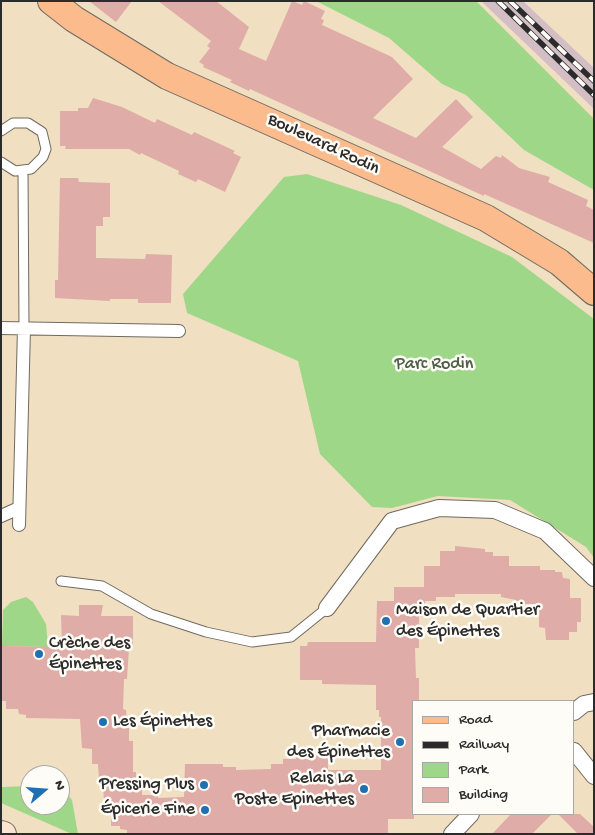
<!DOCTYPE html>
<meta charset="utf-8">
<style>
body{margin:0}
#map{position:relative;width:595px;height:835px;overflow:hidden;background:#f1dfc1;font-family:"Gochi Hand",sans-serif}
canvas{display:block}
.frame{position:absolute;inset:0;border:2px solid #2b2b2b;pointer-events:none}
.legend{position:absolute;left:412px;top:700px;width:162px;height:115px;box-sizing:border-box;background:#fdfcf7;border:1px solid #a9a8a5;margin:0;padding:6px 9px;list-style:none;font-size:15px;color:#2b2b2b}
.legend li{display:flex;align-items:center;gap:10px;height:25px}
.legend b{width:25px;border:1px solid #a9a8a5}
.north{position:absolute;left:20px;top:765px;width:50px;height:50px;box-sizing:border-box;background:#fdfcf7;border:1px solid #a9a8a5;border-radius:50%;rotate:72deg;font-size:14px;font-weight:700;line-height:20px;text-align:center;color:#2b2b2b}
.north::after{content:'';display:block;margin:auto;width:18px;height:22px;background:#1f6fb2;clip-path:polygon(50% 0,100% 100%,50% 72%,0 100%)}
</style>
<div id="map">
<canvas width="595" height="835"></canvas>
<div class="frame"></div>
<ul class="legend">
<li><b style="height:6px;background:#fbbb8d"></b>Road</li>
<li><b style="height:6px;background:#2b2b2b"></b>Railway</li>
<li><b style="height:14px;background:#9fd789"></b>Park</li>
<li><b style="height:14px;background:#dfaca7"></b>Building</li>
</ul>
<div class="north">N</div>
</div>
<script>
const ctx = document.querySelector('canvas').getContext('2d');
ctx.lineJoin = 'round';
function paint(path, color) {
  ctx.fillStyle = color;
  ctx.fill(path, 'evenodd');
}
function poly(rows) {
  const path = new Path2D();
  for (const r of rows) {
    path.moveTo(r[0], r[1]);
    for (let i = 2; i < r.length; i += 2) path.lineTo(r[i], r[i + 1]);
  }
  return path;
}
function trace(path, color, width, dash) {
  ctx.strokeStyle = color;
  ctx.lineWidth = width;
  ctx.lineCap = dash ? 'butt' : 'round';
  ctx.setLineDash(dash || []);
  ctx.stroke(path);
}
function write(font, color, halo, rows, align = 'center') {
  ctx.font = font + ' "Gochi Hand",sans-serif';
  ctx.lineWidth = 5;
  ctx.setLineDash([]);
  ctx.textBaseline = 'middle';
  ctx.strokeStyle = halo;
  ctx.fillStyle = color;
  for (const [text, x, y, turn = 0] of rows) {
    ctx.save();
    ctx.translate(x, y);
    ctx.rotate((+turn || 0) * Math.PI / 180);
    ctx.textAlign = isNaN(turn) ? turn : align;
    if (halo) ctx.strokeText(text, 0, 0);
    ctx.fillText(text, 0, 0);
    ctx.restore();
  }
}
paint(poly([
 [481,1,523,1,594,68,594,109]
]), '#d2bec4');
paint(poly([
 [316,1,476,1,594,119,594,190,524,150,466,95,442,84,389,38],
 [307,174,401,205,512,257,594,319,594,558,586,547,510,500,438,496,392,508,372,507,320,454,298,361,187,313,183,294,284,177],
 [26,597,33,602,46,624,48,647,2,646,3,610,11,602],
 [30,786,30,805,60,805,60,788,64,790,72,800,78,834,72,834,1,803,1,787]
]), '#9fd789');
paint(poly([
 [89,1,132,1,116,22],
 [158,1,216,1,249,27,239,49,266,61,292,1,302,5,304,1,325,11,321,19,324,20,322,25,392,57,413,79,373,118,416,138,456,99,473,117,442,147,481,169,496,156,501,158,502,155,519,168,550,177,548,182,588,200,586,206,594,210,594,243,484,194,484,196,250,89,249,91,230,82,232,80,203,67,204,65,199,62,210,48,207,46,211,41],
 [93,98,122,107,155,123,157,119,192,135,194,132,235,151,233,153,241,157,225,192,198,179,196,182,178,174,179,171,141,153,140,155,129,149,65,149,66,146,60,146,60,111,78,111,78,108,88,108],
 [60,178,78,178,79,182,110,183,110,217,103,217,103,226,96,226,96,258,145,259,146,254,172,255,171,303,138,303,138,299,110,299,110,301,55,298,55,280,58,280],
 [455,546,485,549,485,552,493,552,493,556,509,556,509,566,540,566,540,570,555,570,555,572,562,572,563,578,570,579,570,598,581,598,581,622,577,622,577,632,569,632,569,640,546,640,545,628,539,627,539,604,517,604,516,600,501,597,501,594,455,594,455,597,436,597,436,601,425,601,425,617,419,616,419,648,415,648,416,678,419,678,419,701,414,701,414,819,388,819,388,834,127,833,127,830,120,829,120,826,111,826,111,803,104,803,103,780,99,780,98,764,92,764,92,749,82,748,80,719,26,718,26,715,19,714,18,709,6,709,6,701,2,701,2,646,62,647,61,615,79,616,79,605,103,605,101,616,133,616,133,648,129,648,127,679,124,679,123,709,126,710,127,725,129,725,129,741,133,741,133,772,136,772,136,780,142,780,142,795,158,795,158,798,184,797,185,764,223,764,223,767,236,767,236,770,271,769,271,764,283,764,283,759,296,759,296,753,328,753,328,770,381,770,381,717,379,717,379,710,376,710,376,685,322,684,322,680,300,680,300,646,307,646,308,642,376,642,377,601,394,601,394,587,424,587,424,566,440,566,440,551,455,551],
 [511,814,552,814,532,834,492,834],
 [558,814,580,814,594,827,594,834,578,834]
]), '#dfaca7');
const service = poly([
 [1,131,13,123,28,123,42,132,46,149,43,157,31,169,15,171,1,162],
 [23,171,24,328],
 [61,581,102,586,151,614,206,632,252,642,291,637,327,608]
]);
const pedestrian = poly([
 [1,328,179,331],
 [1,516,19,508],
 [19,525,24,328]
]);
const minor = poly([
 [327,608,392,521,439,508,495,510,545,531,594,578],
 [574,712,584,704,594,702],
 [574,751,594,776],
 [452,834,471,814]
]);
const secondary = poly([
 [1,833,4,834]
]);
const primary = poly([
 [51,1,74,19,167,76,486,218,559,262,594,292]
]);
trace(service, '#706a60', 11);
trace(pedestrian, '#706a60', 14);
trace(minor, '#706a60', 18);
trace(secondary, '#706a60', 26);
trace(primary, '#706a60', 28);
trace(service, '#fff', 9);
trace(pedestrian, '#fff', 12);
trace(minor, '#fff', 16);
trace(secondary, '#fde4d1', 24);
trace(primary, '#fbbb8d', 26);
const rail = poly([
 [498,1,594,95],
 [510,1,594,81]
]);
trace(rail, '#2b2b2b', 5.5);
trace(rail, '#fdfcf7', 4, [11]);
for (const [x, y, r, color] of [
 [386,621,5,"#1f6fb2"],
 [39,654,5,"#1f6fb2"],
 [103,722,5,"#1f6fb2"],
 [400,742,5,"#1f6fb2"],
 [204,785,5,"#1f6fb2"],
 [364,789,5,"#1f6fb2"],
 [205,810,5,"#1f6fb2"]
]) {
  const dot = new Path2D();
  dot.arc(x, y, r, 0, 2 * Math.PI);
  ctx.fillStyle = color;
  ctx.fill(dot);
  trace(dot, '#fdfcf7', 2);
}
write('18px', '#2b2b2b', '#fdfcf7', [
 ["Boulevard Rodin",323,145,25]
]);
write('18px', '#4e5f47', '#fdfcf7', [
 ["Parc Rodin",434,365]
]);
write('18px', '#2b2b2b', '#fdfcf7', [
 ["Maison de Quartier",396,611,"left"],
 ["des Épinettes",396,632,"left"],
 ["Crèche des",49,644,"left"],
 ["Épinettes",49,665,"left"],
 ["Les Épinettes",113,722,"left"],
 ["Pharmacie",390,732],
 ["des Épinettes",390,753],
 ["Relais La",354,779],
 ["Poste Epinettes",354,800],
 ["Pressing Plus",194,785],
 ["Épicerie Fine",195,810]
], 'right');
</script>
